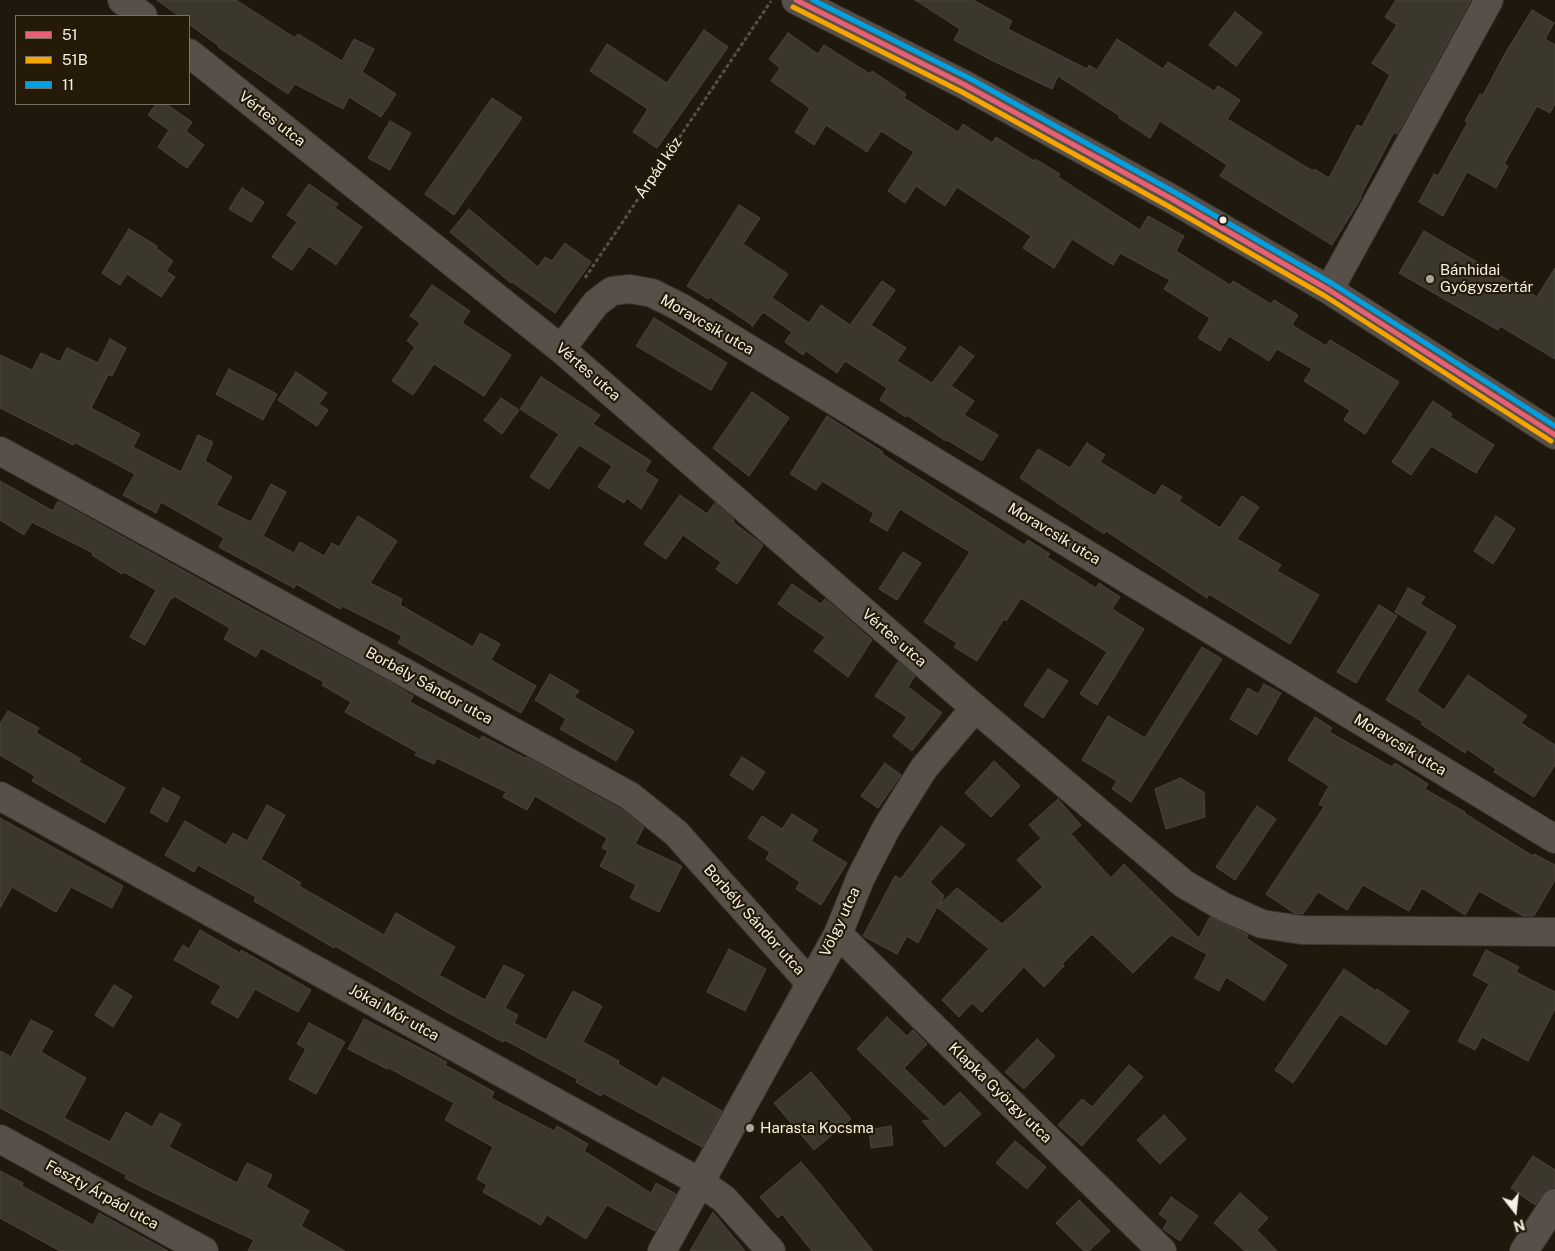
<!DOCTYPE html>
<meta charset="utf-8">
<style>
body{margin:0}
#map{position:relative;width:1555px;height:1251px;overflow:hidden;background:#1e180d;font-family:"Public Sans",sans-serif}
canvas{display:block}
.legend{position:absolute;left:15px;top:15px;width:175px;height:90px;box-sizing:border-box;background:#241a07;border:1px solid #787060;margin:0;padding:6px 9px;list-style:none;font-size:15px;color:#f7f1e5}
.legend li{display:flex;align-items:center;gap:10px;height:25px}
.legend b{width:25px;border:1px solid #787060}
.north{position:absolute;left:1490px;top:1186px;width:50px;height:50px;-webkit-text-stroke:4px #241a07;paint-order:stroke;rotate:164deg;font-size:14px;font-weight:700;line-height:20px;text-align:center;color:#f7f1e5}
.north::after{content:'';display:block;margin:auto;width:18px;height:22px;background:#f7f1e5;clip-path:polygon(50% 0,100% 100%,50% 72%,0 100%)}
</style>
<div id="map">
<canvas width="1555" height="1251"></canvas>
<ul class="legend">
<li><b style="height:6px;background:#e66175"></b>51</li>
<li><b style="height:6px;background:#f7a600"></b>51B</li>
<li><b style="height:6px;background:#01a0e3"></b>11</li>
</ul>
<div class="north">N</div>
</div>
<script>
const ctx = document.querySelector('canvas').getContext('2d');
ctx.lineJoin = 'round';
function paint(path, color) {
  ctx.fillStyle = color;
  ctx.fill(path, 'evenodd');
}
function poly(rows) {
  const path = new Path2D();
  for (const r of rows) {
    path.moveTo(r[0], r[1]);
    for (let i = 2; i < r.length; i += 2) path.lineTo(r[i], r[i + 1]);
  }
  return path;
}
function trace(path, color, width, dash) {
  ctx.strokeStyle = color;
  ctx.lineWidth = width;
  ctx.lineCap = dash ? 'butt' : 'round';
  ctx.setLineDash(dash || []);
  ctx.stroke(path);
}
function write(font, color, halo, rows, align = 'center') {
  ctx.font = font + ' "Public Sans",sans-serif';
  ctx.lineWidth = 4.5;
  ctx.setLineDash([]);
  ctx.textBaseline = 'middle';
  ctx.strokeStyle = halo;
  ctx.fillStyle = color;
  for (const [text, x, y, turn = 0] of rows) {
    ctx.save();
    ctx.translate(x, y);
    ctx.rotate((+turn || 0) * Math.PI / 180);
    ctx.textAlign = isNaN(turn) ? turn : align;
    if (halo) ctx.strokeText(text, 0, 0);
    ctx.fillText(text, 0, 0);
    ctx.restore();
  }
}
const building = poly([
 [157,0,236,0,295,38,298,34,342,61,354,39,374,49,362,72,396,94,381,117,349,97,343,109,295,84,288,94,218,47,219,46,189,24,189,16,179,16,157,0],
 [915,0,973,0,1012,21,1008,29,1087,69,1089,65,1097,70,1117,39,1163,69,1168,62,1214,91,1218,86,1240,100,1227,119,1313,171,1314,169,1329,178,1357,125,1362,127,1390,75,1372,63,1397,25,1385,17,1396,0,1471,0,1397,134,1394,132,1360,197,1361,198,1332,245,1220,176,1227,165,1160,121,1150,138,1119,118,1120,116,1058,76,1052,89,991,60,954,40,960,29,915,0],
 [1532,10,1554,23,1545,39,1555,45,1555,103,1550,113,1537,106,1504,164,1508,166,1496,188,1467,172,1443,216,1419,202,1434,174,1438,176,1468,122,1465,121,1480,94,1483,95,1506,52,1532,10],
 [1235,12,1262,33,1236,66,1209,45,1235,12],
 [704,30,728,47,657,148,633,132,648,109,590,71,607,44,667,83,704,30],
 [788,33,818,54,824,45,870,74,872,71,906,94,904,98,958,132,963,124,992,143,996,137,1034,161,1035,159,1060,174,1058,177,1140,230,1148,216,1184,236,1176,251,1230,285,1233,281,1271,304,1274,300,1298,315,1292,325,1326,346,1330,340,1399,382,1365,434,1344,420,1350,410,1304,381,1312,369,1277,349,1269,361,1229,336,1220,351,1198,338,1210,318,1164,289,1170,280,1120,253,1113,265,1072,239,1054,268,1023,248,1031,236,957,187,945,206,916,186,905,203,888,191,914,152,881,131,867,152,826,125,814,145,795,132,810,108,771,81,780,68,769,59,788,33],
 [492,98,522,118,454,215,425,194,492,98],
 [156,104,166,104,192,122,186,131,204,145,187,168,158,147,169,130,148,115,156,104],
 [390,121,411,133,390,170,368,158,390,121],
 [309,184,338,204,335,208,362,227,336,265,309,246,292,270,272,257,297,222,287,215,309,184],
 [242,188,264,202,251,222,229,209,242,188],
 [739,205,760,218,743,244,788,274,772,298,809,323,821,305,850,325,882,281,895,290,871,325,906,348,897,361,932,383,960,346,974,356,951,386,974,401,964,415,998,435,982,461,947,440,946,441,907,415,906,417,880,400,887,388,845,361,837,373,806,351,803,355,785,342,792,332,763,312,752,327,752,325,710,297,708,299,687,286,739,205],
 [469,209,538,267,545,257,552,261,565,243,591,262,555,313,512,282,511,283,450,232,469,209],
 [129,229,157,246,156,248,173,261,166,271,175,277,161,297,127,274,120,285,102,273,129,229],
 [1424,231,1537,297,1555,268,1555,359,1500,326,1498,330,1399,273,1424,231],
 [432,285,470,311,462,323,511,355,484,396,434,364,413,395,392,381,415,347,407,341,420,323,410,316,432,285],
 [654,318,727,363,711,390,636,346,654,318],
 [110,339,126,348,112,376,108,375,91,408,140,434,133,447,181,472,198,435,213,442,205,461,232,477,216,505,251,522,271,484,286,492,263,536,294,553,300,542,324,556,332,543,339,547,358,516,397,541,370,583,402,599,400,605,473,647,480,633,500,644,491,660,536,686,521,713,398,643,402,636,342,606,340,609,296,584,294,588,219,547,224,538,161,502,156,513,123,495,135,474,74,442,73,445,0,408,0,355,32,370,41,353,60,362,67,348,98,363,110,339],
 [229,369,277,394,263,420,216,394,229,369],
 [296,372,327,393,319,404,328,410,317,426,278,400,296,372],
 [541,377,600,415,593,424,651,461,645,471,658,480,641,509,627,498,624,503,598,487,612,466,579,445,549,489,530,477,559,434,520,409,541,377],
 [752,392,789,418,749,476,713,448,752,392],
 [501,398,519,410,502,434,484,420,501,398],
 [1433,401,1452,414,1450,417,1494,445,1476,473,1431,446,1411,475,1392,462,1433,401],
 [827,416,883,452,882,454,1024,545,1028,540,1050,554,1047,557,1096,588,1099,583,1120,597,1112,609,1144,629,1097,705,1080,694,1107,652,1021,598,1006,621,1004,619,977,661,954,647,957,643,924,622,970,552,900,509,887,531,870,521,874,513,822,481,816,490,790,474,827,416],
 [1087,443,1105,455,1100,462,1155,496,1162,485,1182,497,1179,501,1220,528,1242,496,1259,507,1237,539,1281,565,1277,571,1319,595,1290,644,1209,594,1207,598,1106,531,1104,534,1020,478,1038,449,1070,468,1087,443],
 [0,481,53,511,58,501,244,604,393,684,413,696,410,702,480,740,482,736,525,758,526,757,622,810,644,827,635,844,682,866,659,912,630,898,636,885,600,866,608,851,602,848,607,838,535,796,527,810,503,797,506,792,437,758,434,764,415,755,417,752,345,712,351,702,322,685,324,682,261,648,256,657,224,639,230,628,174,596,172,599,171,598,145,645,130,637,156,590,124,572,122,574,92,555,93,553,32,522,24,535,0,520,0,481],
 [680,495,707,514,715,503,734,520,733,522,763,545,737,584,716,569,721,562,683,535,666,559,644,544,680,495],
 [1496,516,1515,529,1493,564,1474,551,1496,516],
 [903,552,921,563,897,600,879,589,903,552],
 [792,584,821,604,825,599,872,640,848,677,814,651,825,637,778,604,792,584],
 [1408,588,1425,597,1420,604,1456,626,1417,691,1444,710,1468,675,1527,716,1521,723,1555,745,1555,765,1534,797,1494,772,1496,769,1467,749,1465,753,1421,724,1423,722,1386,700,1428,632,1395,612,1408,588],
 [1379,605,1397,616,1356,683,1337,672,1379,605],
 [1202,647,1222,659,1131,802,1112,789,1117,781,1082,760,1108,716,1145,738,1202,647],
 [898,662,915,676,908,687,942,713,912,751,893,736,907,717,875,696,898,662],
 [1048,669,1068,681,1043,718,1024,705,1048,669],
 [550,674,579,691,574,697,634,731,616,761,560,729,566,719,535,700,550,674],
 [1264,684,1281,693,1257,735,1230,719,1248,688,1258,694,1264,684],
 [8,711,39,728,36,733,81,759,79,762,125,788,105,823,32,781,35,776,0,755,0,724,8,711],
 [1315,717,1332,728,1329,732,1392,767,1395,763,1428,784,1425,789,1465,812,1464,813,1533,856,1534,854,1555,865,1555,880,1534,916,1523,916,1479,891,1465,915,1422,888,1409,911,1363,885,1347,910,1318,892,1303,914,1294,913,1266,894,1324,807,1319,804,1329,786,1288,760,1315,717],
 [742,757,765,772,753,790,730,775,742,757],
 [994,761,1020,786,991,817,965,793,994,761],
 [885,763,901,775,878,808,861,796,885,763],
 [1180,778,1204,792,1205,817,1166,829,1155,789,1180,778],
 [163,788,180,797,167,822,150,812,163,788],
 [1058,799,1081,825,1071,834,1111,878,1124,864,1199,938,1210,917,1248,935,1246,938,1287,965,1264,1001,1226,977,1219,991,1195,978,1207,954,1171,935,1133,973,1092,934,1062,964,1064,966,1044,987,1024,967,982,1012,972,1003,959,1017,942,1000,989,949,937,907,918,943,907,936,897,954,863,936,895,876,901,879,941,826,965,845,930,882,944,896,939,905,957,888,1002,924,1043,887,1017,860,1041,838,1029,825,1058,799],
 [267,805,285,815,261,859,301,883,299,886,384,935,396,913,455,947,439,975,485,1000,504,965,524,975,505,1008,518,1015,514,1023,546,1040,573,991,602,1006,583,1042,619,1061,618,1064,657,1087,663,1077,722,1111,702,1147,603,1093,601,1096,576,1082,577,1079,505,1040,503,1042,445,1011,335,946,334,948,254,901,256,897,198,865,194,872,165,855,185,821,226,845,233,833,247,841,267,805],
 [1257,806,1276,819,1235,880,1216,867,1257,806],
 [792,814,818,830,811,841,847,863,821,905,796,889,800,882,766,859,770,852,748,838,762,816,782,829,792,814],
 [0,818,123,886,112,908,71,887,56,912,12,887,0,908,0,818],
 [200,930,240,953,241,950,311,990,298,1012,255,989,238,1018,211,1003,221,986,174,960,183,945,189,949,200,930],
 [729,949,766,969,745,1011,707,992,729,949],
 [1486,950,1519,967,1516,972,1555,992,1555,1009,1528,1061,1482,1037,1475,1050,1458,1041,1489,984,1473,975,1486,950],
 [1344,969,1376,991,1377,989,1409,1011,1386,1045,1340,1014,1293,1083,1275,1070,1344,969],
 [114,985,132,996,113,1027,95,1015,114,985],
 [887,1017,907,1036,913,1030,927,1044,904,1068,944,1107,960,1092,981,1114,945,1147,922,1121,931,1120,857,1049,887,1017],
 [364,1019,447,1062,445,1065,494,1092,491,1098,554,1131,557,1126,588,1144,584,1151,651,1193,656,1183,676,1194,655,1231,607,1205,586,1239,547,1215,541,1225,483,1192,487,1185,477,1179,493,1147,445,1120,454,1103,387,1067,387,1069,348,1049,364,1019],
 [31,1020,53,1031,41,1052,86,1078,64,1118,110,1142,126,1112,152,1127,160,1113,181,1124,169,1147,237,1183,247,1163,272,1175,266,1187,309,1211,301,1226,345,1251,248,1251,254,1240,146,1189,125,1178,126,1175,0,1108,0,1051,11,1057,31,1020],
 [309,1023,345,1042,316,1094,289,1079,306,1049,297,1044,309,1023],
 [1037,1039,1055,1056,1024,1089,1005,1072,1037,1039],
 [1129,1065,1143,1077,1082,1146,1058,1125,1082,1099,1092,1107,1129,1065],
 [811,1072,851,1119,814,1150,774,1103,811,1072],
 [1164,1115,1186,1139,1160,1164,1137,1140,1164,1115],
 [891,1126,893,1145,871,1148,869,1130,891,1126],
 [1015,1141,1046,1167,1027,1189,996,1163,1015,1141],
 [1533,1156,1555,1170,1555,1188,1547,1189,1535,1205,1511,1188,1533,1156],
 [801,1162,818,1182,873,1251,812,1251,782,1214,778,1218,760,1197,801,1162],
 [0,1171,23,1183,22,1186,93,1225,99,1213,168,1251,60,1251,0,1218,0,1171],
 [1240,1193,1268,1218,1257,1230,1277,1251,1245,1251,1214,1223,1240,1193],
 [1171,1197,1198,1216,1180,1241,1163,1229,1168,1221,1159,1214,1171,1197],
 [1079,1200,1110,1231,1089,1251,1084,1251,1056,1223,1079,1200],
 [713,1212,745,1251,690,1251,713,1212]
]);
paint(building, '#3c372d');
trace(building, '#4b463d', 1);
const minor = poly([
 [122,0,143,16],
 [796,0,965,85,1172,199,1329,290,1555,435],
 [189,53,561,349,975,708,1184,884,1224,907,1262,924,1302,930,1555,932],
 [1329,290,1489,0],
 [561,349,596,303,612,291,630,289,652,293,680,307,1555,839],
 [0,451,630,796,676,833,810,983],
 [0,796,700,1182,724,1199,771,1251],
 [838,934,1162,1251],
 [0,1139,204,1251],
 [662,1251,838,934,861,877,887,827,924,768,975,708],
 [1524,1251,1555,1203]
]);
trace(minor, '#37322b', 30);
trace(poly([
 [585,278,771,1]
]), '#555149', 3, [4, 2.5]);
trace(minor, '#565048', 28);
trace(poly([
 [796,0,965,85,1172,199,1329,290,1555,435]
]), '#e66175', 5);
trace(poly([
 [793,7,962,92,1168,206,1325,296,1551,441]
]), '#f7a600', 5);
trace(poly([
 [813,0,969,78,1176,193,1333,284,1555,426]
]), '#01a0e3', 5);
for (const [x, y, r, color] of [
 [1223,220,4.5,"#f7f1e5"],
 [1430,279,5,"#aba599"],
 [750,1128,5,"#aba599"]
]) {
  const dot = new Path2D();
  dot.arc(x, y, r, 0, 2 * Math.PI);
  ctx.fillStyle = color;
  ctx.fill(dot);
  trace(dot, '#241a07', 2);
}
write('15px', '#f7f1e5', '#241a07', [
 ["Vértes utca",272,119,38],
 ["Árpád köz",659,168,-56],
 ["Moravcsik utca",707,325,30],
 ["Vértes utca",588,372,41],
 ["Moravcsik utca",1054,534,31],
 ["Vértes utca",894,638,41],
 ["Borbély Sándor utca",429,686,29],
 ["Moravcsik utca",1400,745,31],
 ["Borbély Sándor utca",754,920,48],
 ["Völgy utca",840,922,-65],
 ["Jókai Mór utca",394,1013,29],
 ["Klapka György utca",1000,1093,44],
 ["Feszty Árpád utca",102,1195,29]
]);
write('15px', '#f7f1e5', '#241a07', [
 ["Bánhidai",1440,270],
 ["Gyógyszertár",1440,287],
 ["Harasta Kocsma",760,1128]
], 'left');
</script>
